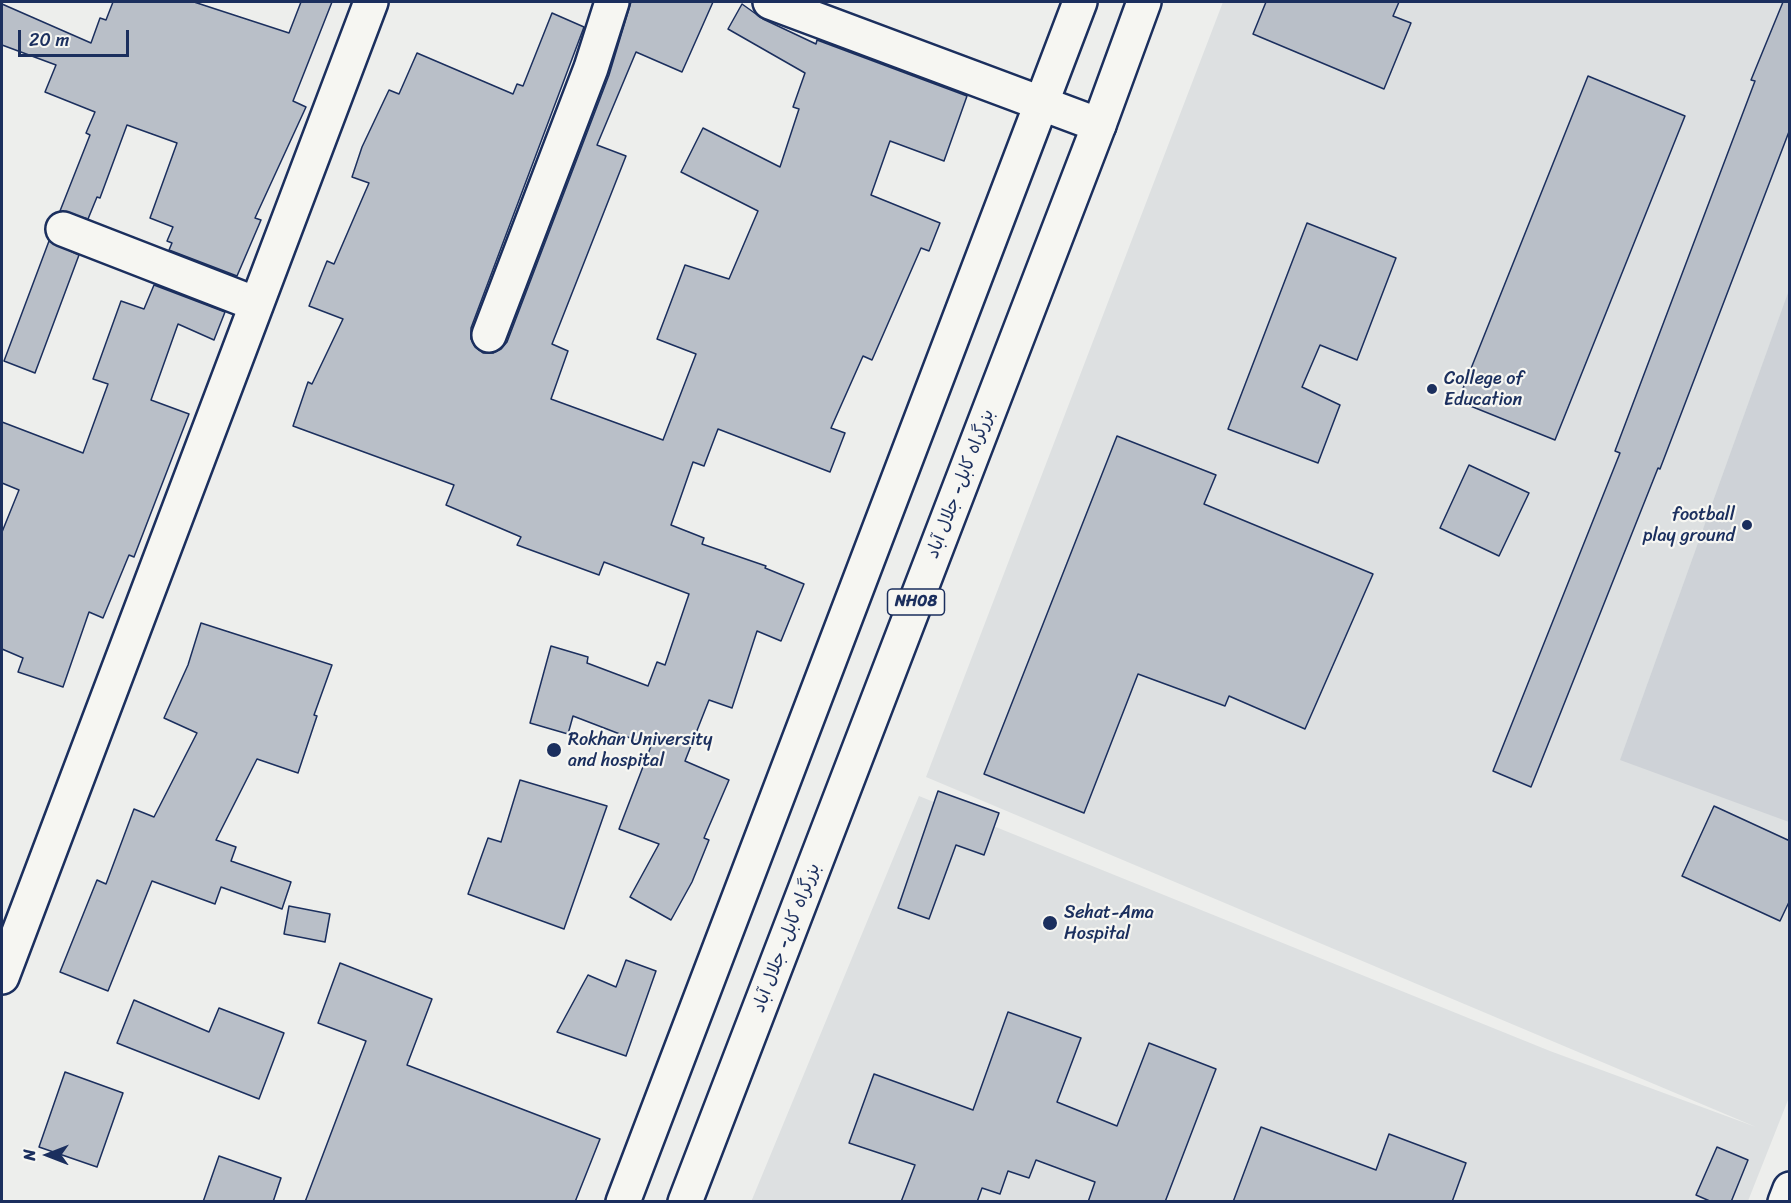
<!DOCTYPE html>
<meta charset="utf-8">
<style>
body{margin:0}
#map{position:relative;width:1791px;height:1203px;overflow:hidden;background:#edeeec;font-family:Sriracha,sans-serif}
canvas{display:block}
.frame{position:absolute;inset:0;border:3px solid #1b2f5e;pointer-events:none}
.north{position:absolute;left:18px;top:1125px;width:60px;height:60px;-webkit-text-stroke:4px #f6f6f2;paint-order:stroke;rotate:270deg;font-size:16px;font-weight:700;line-height:24px;text-align:center;color:#1b2f5e}
.north::after{content:'';display:block;margin:auto;width:21px;height:27px;background:#1b2f5e;clip-path:polygon(50% 0,100% 100%,50% 72%,0 100%)}
.scale{position:absolute;left:18px;top:30px;width:111px;height:27px;box-sizing:border-box;border:3px solid #1b2f5e;border-top:0;padding-left:8px;font-size:18px;line-height:21px;white-space:nowrap;color:#1b2f5e;-webkit-text-stroke:4px #f6f6f2;paint-order:stroke}
</style>
<div id="map">
<canvas width="1791" height="1203"></canvas>
<div class="frame"></div>
<div class="north">N</div>
<div class="scale">20 m</div>
</div>
<script>
const ctx = document.querySelector('canvas').getContext('2d');
ctx.lineJoin = 'round';
function paint(path, color) {
  ctx.fillStyle = color;
  ctx.fill(path, 'evenodd');
}
function poly(rows) {
  const path = new Path2D();
  for (const r of rows) {
    path.moveTo(r[0], r[1]);
    for (let i = 2; i < r.length; i += 2) path.lineTo(r[i], r[i + 1]);
  }
  return path;
}
function trace(path, color, width, dash) {
  ctx.strokeStyle = color;
  ctx.lineWidth = width;
  ctx.lineCap = dash ? 'butt' : 'round';
  ctx.setLineDash(dash || []);
  ctx.stroke(path);
}
function write(font, color, halo, rows, align = 'center') {
  ctx.font = font + ' Sriracha,"Playpen Sans Arabic",sans-serif';
  ctx.lineWidth = 4.5;
  ctx.setLineDash([]);
  ctx.textBaseline = 'middle';
  ctx.strokeStyle = halo;
  ctx.fillStyle = color;
  for (const [text, x, y, turn = 0] of rows) {
    ctx.save();
    ctx.translate(x, y);
    ctx.rotate((+turn || 0) * Math.PI / 180);
    ctx.textAlign = isNaN(turn) ? turn : align;
    if (halo) ctx.strokeText(text, 0, 0);
    ctx.fillText(text, 0, 0);
    ctx.restore();
  }
}
paint(poly([
 [1223,2,1789,2,1790,1095,1748,1201,751,1202,919,796,1550,1051,1756,1127,926,777]
]), '#dde0e1');
paint(poly([
 [1789,290,1790,822,1789,822,1620,760]
]), '#ced2d7');
const building = poly([
 [113,2,194,2,289,33,301,2,332,2,293,101,306,107,255,218,261,220,237,276,169,250,172,243,167,241,173,227,150,218,177,143,127,125,100,198,97,197,88,219,60,211,90,135,86,133,95,112,45,92,56,65,2,45,2,4,91,43,100,18,106,20,113,2],
 [631,2,713,2,682,72,636,52,597,145,626,156,552,344,568,351,551,399,663,440,696,354,657,339,685,265,729,279,758,211,681,172,703,128,780,167,799,109,793,107,805,73,728,29,742,4,763,19,816,44,817,40,967,96,944,161,890,141,871,195,940,223,929,251,921,248,872,360,863,356,831,428,845,433,830,472,718,429,704,466,693,462,671,525,704,538,702,544,766,566,765,568,804,584,781,641,757,631,732,708,709,700,685,761,729,780,704,838,709,840,692,882,671,920,630,897,659,844,619,829,651,746,573,716,568,734,530,723,551,646,588,657,587,663,648,686,657,662,665,665,689,594,604,562,599,575,517,545,521,537,446,505,454,485,293,426,308,382,312,384,343,319,309,306,327,261,334,264,369,183,352,177,362,147,389,90,399,94,417,53,513,94,517,84,523,86,552,13,584,27,471,328,471,339,475,347,483,353,493,353,501,349,507,342,609,75,631,2],
 [1266,2,1399,2,1393,16,1411,23,1384,89,1253,34,1266,2],
 [1783,2,1790,2,1790,129,1660,469,1658,468,1531,787,1493,771,1620,453,1615,451,1755,81,1751,80,1783,2],
 [1588,76,1685,116,1555,440,1458,401,1588,76],
 [1307,223,1396,258,1357,360,1320,345,1302,387,1340,405,1318,463,1228,429,1307,223],
 [49,241,79,255,35,373,4,361,49,241],
 [154,285,225,312,214,340,178,324,151,400,189,414,134,557,129,555,103,618,89,612,63,687,18,672,23,658,2,649,2,532,19,490,2,483,2,422,83,453,108,384,93,379,121,301,144,309,154,285],
 [1117,436,1216,475,1204,504,1373,574,1305,729,1229,696,1225,706,1138,674,1084,813,984,774,1117,436],
 [1469,465,1529,493,1499,556,1440,528,1469,465],
 [201,623,332,665,314,715,317,716,298,773,257,759,216,840,236,847,231,861,291,882,282,909,221,887,215,904,152,881,108,991,60,972,97,880,106,884,134,809,154,817,197,733,164,718,188,665,201,623],
 [520,780,607,806,564,929,468,894,488,838,501,842,520,780],
 [938,791,999,813,984,855,956,845,929,919,898,908,938,791],
 [1714,806,1790,841,1790,900,1780,921,1682,876,1714,806],
 [289,906,330,914,325,942,284,934,289,906],
 [626,960,656,971,626,1056,557,1032,588,975,616,987,626,960],
 [340,963,432,999,407,1065,600,1139,575,1202,305,1202,366,1041,318,1023,340,963],
 [134,1000,209,1032,219,1008,284,1033,259,1099,117,1043,134,1000],
 [1008,1012,1081,1038,1057,1102,1117,1126,1149,1043,1216,1069,1165,1202,1088,1202,1095,1182,1036,1160,1029,1178,1008,1171,1000,1194,982,1188,977,1202,901,1202,915,1165,849,1143,874,1074,973,1110,1008,1012],
 [65,1072,123,1093,97,1167,39,1147,65,1072],
 [1261,1127,1376,1170,1389,1134,1466,1163,1452,1202,1233,1202,1261,1127],
 [1717,1147,1748,1160,1731,1202,1712,1202,1696,1195,1717,1147],
 [219,1156,281,1178,273,1202,203,1202,219,1156]
]);
paint(building, '#b9bfc8');
trace(building, '#1b2f5e', 1.5);
const street = poly([
 [770,2,1099,125],
 [63,229,256,304],
 [489,335,591,68,612,2],
 [1785,1202,1790,1189]
]);
const secondary = poly([
 [2,977,371,2]
]);
const highway = poly([
 [623,1202,1080,2],
 [685,1202,1099,125,1144,2]
]);
trace(street, '#1b2f5e', 38);
trace(secondary, '#1b2f5e', 38);
trace(highway, '#1b2f5e', 38);
trace(street, '#f6f6f2', 33);
trace(secondary, '#f6f6f2', 33);
trace(highway, '#f6f6f2', 33);
for (const [x, y, r, color] of [
 [1432,389,6,"#1b2f5e"],
 [1747,525,6,"#1b2f5e"],
 [554,750,8,"#1b2f5e"],
 [1050,923,8,"#1b2f5e"]
]) {
  const dot = new Path2D();
  dot.arc(x, y, r, 0, 2 * Math.PI);
  ctx.fillStyle = color;
  ctx.fill(dot);
  trace(dot, '#f6f6f2', 2);
}
for (const [x, y, w] of [
 [916,602,57]
]) {
  const box = new Path2D();
  box.roundRect(x - w / 2, y - 13, w, 26, 4.5);
  ctx.fillStyle = '#f6f6f2';
  ctx.fill(box);
  trace(box, '#1b2f5e', 1.5);
}
write('bold 16px', '#1b2f5e', null, [
 ["NH08",916,602]
]);
write('18px', '#1b2f5e', '#f6f6f2', [
 ["College of",1444,379],
 ["Education",1444,400],
 ["football",1735,515,"right"],
 ["play ground",1735,536,"right"],
 ["Rokhan University",568,740],
 ["and hospital",568,761],
 ["Sehat-Ama",1064,913],
 ["Hospital",1064,934]
], 'left');
write('18px', '#1b2f5e', '#f6f6f2', [
 ["بزرگراه کابل- جلال آباد",961,484,-69],
 ["بزرگراه کابل- جلال آباد",787,938,-69]
]);
</script>
